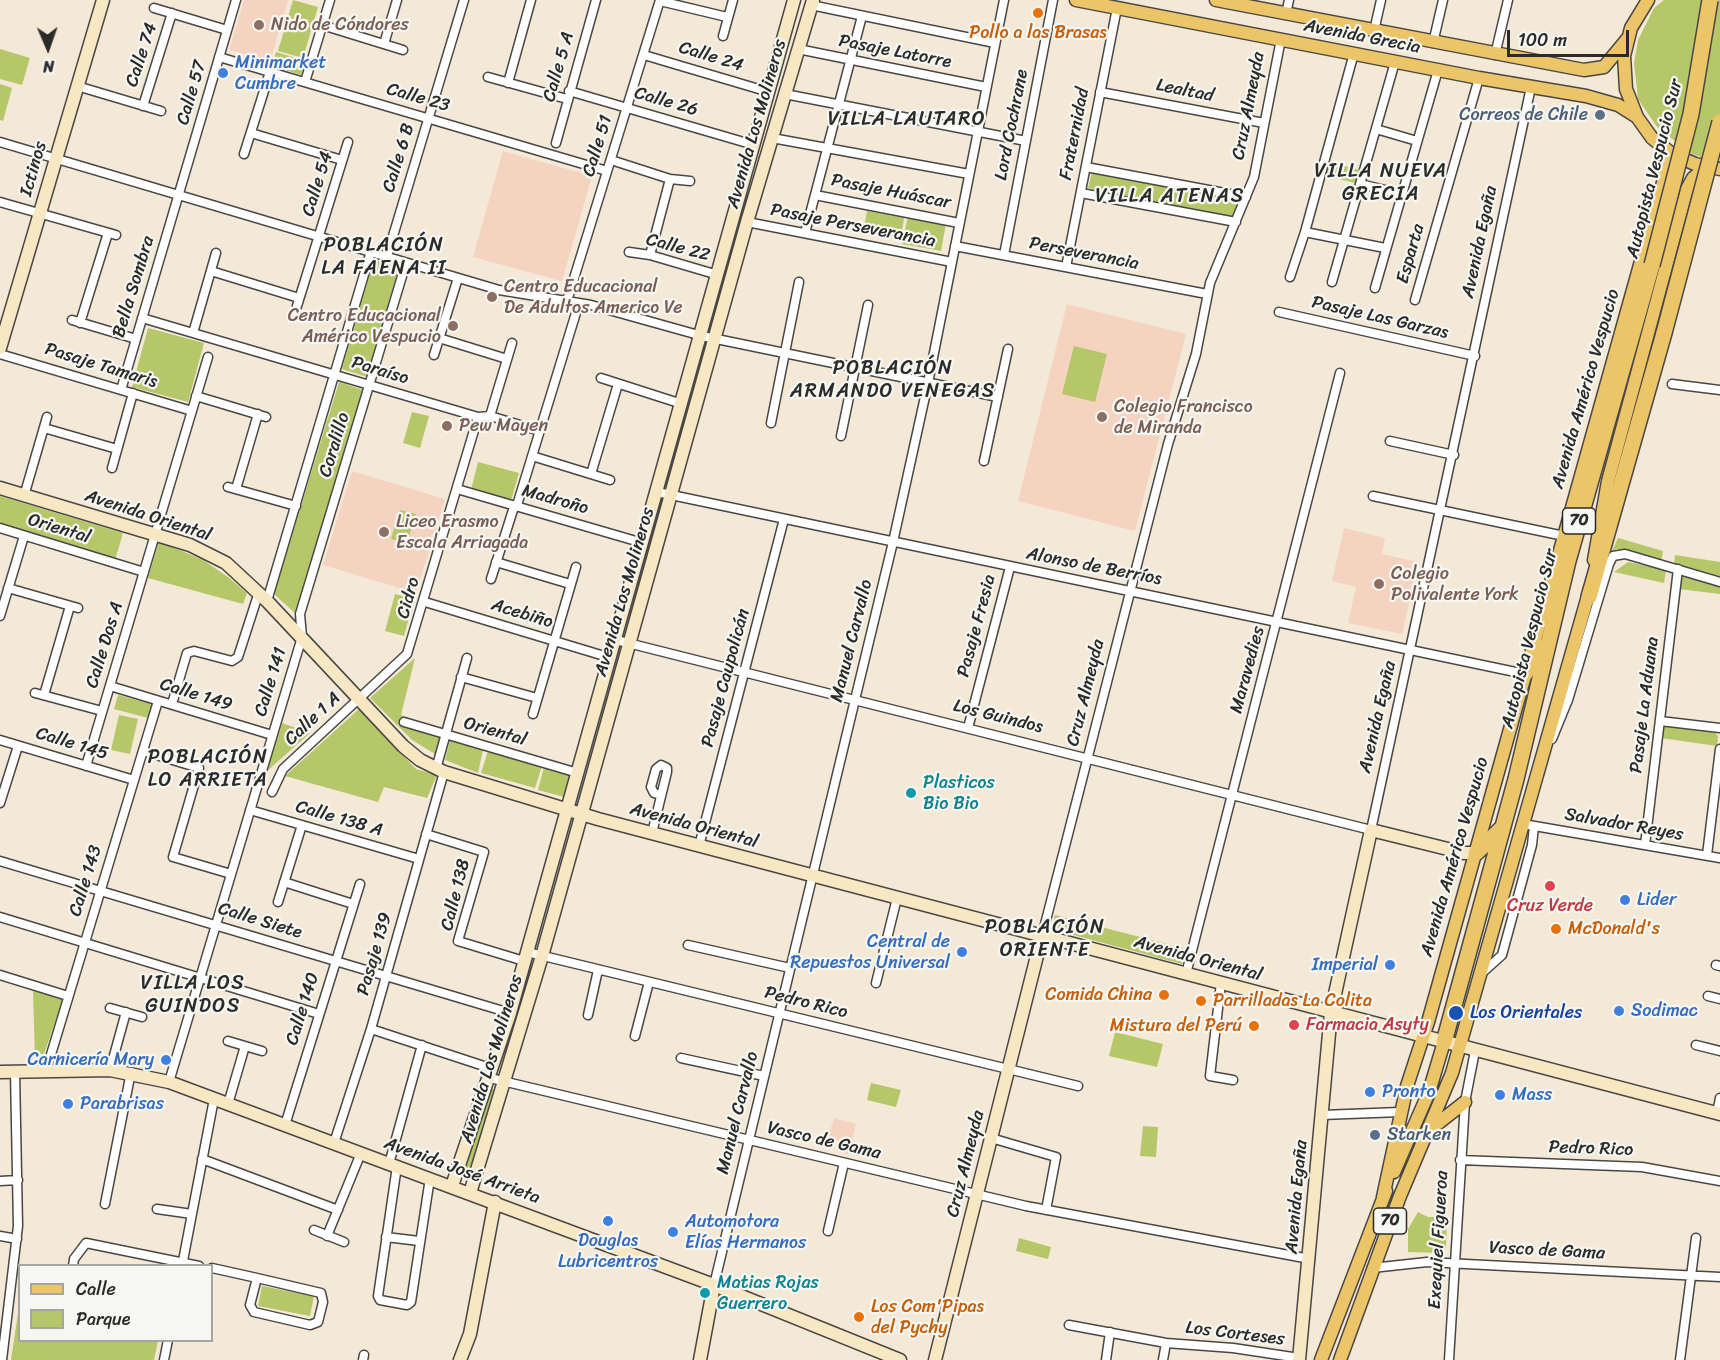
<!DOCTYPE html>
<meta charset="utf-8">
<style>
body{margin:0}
#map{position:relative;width:1720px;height:1360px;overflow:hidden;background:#f4e8d6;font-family:Sriracha,sans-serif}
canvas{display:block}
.legend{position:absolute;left:18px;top:1264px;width:195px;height:78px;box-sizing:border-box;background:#f6f6f2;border:2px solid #a5a5a2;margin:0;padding:8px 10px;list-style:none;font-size:18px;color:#2b2b2b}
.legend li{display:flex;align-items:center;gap:12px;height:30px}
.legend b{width:30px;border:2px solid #a5a5a2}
.north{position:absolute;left:18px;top:18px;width:60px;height:60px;-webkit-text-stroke:4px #f6f6f2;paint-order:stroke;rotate:178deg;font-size:16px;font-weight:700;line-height:24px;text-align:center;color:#2b2b2b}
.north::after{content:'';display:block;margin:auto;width:21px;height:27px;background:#2b2b2b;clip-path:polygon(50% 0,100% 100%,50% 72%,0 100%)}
.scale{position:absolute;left:1507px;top:30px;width:122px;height:27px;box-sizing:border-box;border:3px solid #2b2b2b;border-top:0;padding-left:8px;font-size:18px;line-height:21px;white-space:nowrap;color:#2b2b2b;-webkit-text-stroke:4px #f6f6f2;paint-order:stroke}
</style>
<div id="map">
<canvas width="1720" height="1360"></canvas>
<ul class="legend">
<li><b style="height:8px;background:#ecc569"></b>Calle</li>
<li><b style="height:16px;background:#b6c76a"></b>Parque</li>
</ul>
<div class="north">N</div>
<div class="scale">100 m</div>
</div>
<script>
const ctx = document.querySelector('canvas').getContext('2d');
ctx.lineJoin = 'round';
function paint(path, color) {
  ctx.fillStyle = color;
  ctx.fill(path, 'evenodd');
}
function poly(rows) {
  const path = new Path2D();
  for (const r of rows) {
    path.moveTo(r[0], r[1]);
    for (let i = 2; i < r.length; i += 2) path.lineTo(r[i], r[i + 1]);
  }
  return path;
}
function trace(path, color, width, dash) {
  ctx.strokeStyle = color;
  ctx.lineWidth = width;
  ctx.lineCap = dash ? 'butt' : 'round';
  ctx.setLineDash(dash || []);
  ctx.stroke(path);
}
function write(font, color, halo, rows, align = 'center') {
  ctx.font = font + ' Sriracha,sans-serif';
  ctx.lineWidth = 4.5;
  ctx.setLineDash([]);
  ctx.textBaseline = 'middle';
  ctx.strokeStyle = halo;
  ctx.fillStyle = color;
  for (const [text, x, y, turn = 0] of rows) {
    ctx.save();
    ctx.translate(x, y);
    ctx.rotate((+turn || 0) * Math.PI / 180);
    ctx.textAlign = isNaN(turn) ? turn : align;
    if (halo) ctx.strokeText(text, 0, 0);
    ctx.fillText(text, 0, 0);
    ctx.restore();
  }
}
paint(poly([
 [244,0,288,0,270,62,229,50],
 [503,151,592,176,562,281,473,257],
 [1067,304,1186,334,1135,531,1018,501],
 [352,471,445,499,416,593,323,565],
 [1344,528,1385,538,1382,554,1418,562,1402,634,1348,623,1356,587,1332,581],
 [834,1118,856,1124,848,1154,837,1151,839,1141,828,1138]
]), '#f5d3c1');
paint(poly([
 [293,0,318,7,303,58,278,51],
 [1664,0,1720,0,1720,158,1704,158,1692,154,1671,138,1657,127,1638,99,1634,63,1638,40,1654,8],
 [0,49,30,58,22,85,0,79],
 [276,52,306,61,301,75,272,66],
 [0,84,12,88,3,121,0,120],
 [1327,161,1359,170,1355,183,1323,175],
 [1092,172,1240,201,1233,217,1088,188],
 [867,211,904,218,901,238,863,232],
 [908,216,946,223,941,251,902,244],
 [374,260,399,267,367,377,342,369],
 [148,328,204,343,188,402,132,387],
 [1074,346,1107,354,1095,402,1062,394],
 [339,382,363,390,296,614,274,594],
 [412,412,429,416,420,448,403,443],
 [478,462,519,473,511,501,471,490],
 [0,496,123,533,115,560,0,526],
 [400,510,416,514,407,543,391,539],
 [1618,538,1663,551,1661,562,1617,549,1612,551],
 [159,541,203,560,228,577,247,593,243,604,148,578],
 [1675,555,1720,562,1720,577,1674,565],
 [1628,562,1666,570,1664,583,1614,572],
 [1681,575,1720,587,1720,594,1679,589],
 [395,594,414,599,404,636,385,631],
 [415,658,401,715,443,731,435,754,412,740,370,698],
 [118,695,152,704,148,718,114,709],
 [359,709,416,769,437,775,427,798,384,787,378,802,285,776],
 [119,715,138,719,130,754,111,750],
 [282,723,310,733,266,772,282,724],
 [1667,725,1714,731,1718,736,1717,746,1661,738,1662,727],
 [450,740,483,750,478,773,445,760],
 [488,751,542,766,535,788,481,773],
 [544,767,571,774,564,797,538,790],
 [1055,915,1186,949,1182,964,1051,929],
 [33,991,63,999,42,1060,35,1060],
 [1115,1032,1163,1044,1157,1067,1109,1056],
 [871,1083,901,1090,896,1107,867,1100],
 [491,1089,496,1090,471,1171,469,1175,462,1173],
 [1143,1126,1158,1127,1156,1157,1140,1156],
 [1418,1212,1428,1217,1447,1217,1446,1248,1442,1253,1408,1252,1408,1229],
 [1019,1238,1051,1247,1048,1259,1016,1251],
 [262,1286,314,1296,310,1316,258,1306],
 [18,1313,20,1340,158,1341,154,1360,11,1360]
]), '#b6c76a');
const street = poly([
 [660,1,727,17],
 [811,5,995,43],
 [154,8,227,30],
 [1286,14,1289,0],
 [322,25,403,50],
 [1374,31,1381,0],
 [723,36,733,0],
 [1433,43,1443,0],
 [384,44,397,0],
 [798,49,986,87],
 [644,55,769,92],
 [1495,55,1508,0],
 [219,57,607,171],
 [488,77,567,99],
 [305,82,330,0],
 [508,83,531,0],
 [77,86,161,111],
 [569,91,754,145],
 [1100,92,1264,123],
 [785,94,1026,141],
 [143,106,172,13],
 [1376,129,1417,141],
 [251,133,342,160],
 [772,138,969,174],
 [0,142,499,290,591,305,702,336,998,397],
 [556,143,596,0],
 [244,154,270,72],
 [611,160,670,179,690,181],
 [1086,167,1246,197],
 [1360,184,1402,194],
 [1081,193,1236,222],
 [815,195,959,223],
 [0,202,116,235],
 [747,222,952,262],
 [1305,232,1385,248],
 [805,233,862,16],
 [955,246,1207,294],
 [629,252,650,255,718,275],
 [650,255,670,179],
 [1004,255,1053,0],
 [387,256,464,0],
 [1066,267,1117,8],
 [211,271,299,298],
 [1290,277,1305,232,1354,53],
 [1332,282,1395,62],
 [1375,288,1438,70],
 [1415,300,1479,78],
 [567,301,660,0],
 [297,306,348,142],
 [1279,312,1475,356],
 [142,318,478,417,490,416,540,431],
 [72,320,136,339],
 [80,323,108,233],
 [193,333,216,253],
 [439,338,507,359],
 [0,354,192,411],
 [434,355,458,278],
 [601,378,682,404],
 [1672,384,1720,390],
 [121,390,236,0],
 [196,396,266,417],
 [490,416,512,343],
 [771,423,799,282],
 [44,428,117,449],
 [841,436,868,305],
 [1390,441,1454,455],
 [532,456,610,480],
 [984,461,1008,349],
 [112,468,133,393],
 [591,474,618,384],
 [228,487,296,506],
 [236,489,258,414],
 [457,489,643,543],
 [657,492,1525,674],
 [24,496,47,417],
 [1373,496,1564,536],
 [0,528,144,572],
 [496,562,570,584],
 [491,579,513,510,518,502,579,303],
 [8,588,78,608],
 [267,601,371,251],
 [425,602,611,658],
 [0,616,24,536],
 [616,640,1371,830,1531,87],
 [461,677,537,698],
 [110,686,272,735],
 [35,693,102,711],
 [44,695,70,606],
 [172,704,187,653,194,651,232,661,238,657,259,592],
 [533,714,576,567],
 [1660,721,1720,728],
 [404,722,578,773],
 [968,728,1010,567],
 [1552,739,1568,700,1609,564,1613,556,1625,554,1720,582],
 [0,740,134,780],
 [143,751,199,768,173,857,231,874],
 [86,766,208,357],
 [436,769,467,658],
 [272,792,283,769,407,654,478,417],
 [0,803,18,746],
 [250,810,419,859],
 [1523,824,1720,858],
 [652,833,667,772,667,768,661,765,656,769,651,787,654,793,661,795],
 [426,834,484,852,458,941,524,961],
 [1645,845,1678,569],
 [699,846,784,519],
 [1707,855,1720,749],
 [0,861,510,1013],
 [284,882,353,904],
 [278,902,302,825],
 [0,917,319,1014],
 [1042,936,1168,444,1196,354,1210,283,1254,177,1281,39],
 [688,945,790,968],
 [527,952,1078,1086],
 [1716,965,1720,966],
 [1482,973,1502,955,1532,845,1534,826],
 [1186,974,1340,373],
 [0,975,68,996],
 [876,983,897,898],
 [1221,983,1210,1076,1233,1080],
 [1708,996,1720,999],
 [110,1008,142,1017],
 [588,1015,598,970],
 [371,1029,493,1069],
 [635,1036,649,982],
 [228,1041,262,1051],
 [1696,1045,1720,1051],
 [681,1058,764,1076],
 [110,1070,126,1012],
 [46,1071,158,701],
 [490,1078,1026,1206,1310,1259],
 [169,1082,302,637,300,614,406,263],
 [228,1104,245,1046],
 [1717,1113,1720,1098],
 [1322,1115,1400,1112],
 [285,1125,360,884],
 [991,1138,1056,1157,1046,1210],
 [334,1143,371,1029,444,772],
 [202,1159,338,1210],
 [1460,1160,1642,1167,1720,1181],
 [389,1164,422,1045],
 [397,1166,378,1296,380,1300,407,1305,411,1302,430,1178],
 [0,1181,18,1180],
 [105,1204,131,1072],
 [157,1209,192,1214],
 [314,1230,344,1242],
 [828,1231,844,1163],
 [0,1236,17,1239],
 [327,1236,361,1153],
 [386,1237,419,1241],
 [73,1266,74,1259,86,1243,199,1266],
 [182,1266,214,1099],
 [212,1268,257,1278,321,1293,323,1302,318,1322,310,1325,254,1312,250,1305,257,1278],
 [1372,1268,1427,1262,1720,1277],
 [714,1285,893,542,928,383,1004,0],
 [1069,1325,1166,1343,1233,1348,1299,1358],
 [2,1360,18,1226,15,1072],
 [164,1360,168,1340],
 [363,1360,364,1355],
 [1106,1360,1110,1332],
 [1163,1360,1166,1343],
 [1449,1360,1465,1102,1475,1051],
 [1680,1360,1696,1238]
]);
const secondary = poly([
 [0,348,103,0],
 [0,488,190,545,226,563,267,601,403,746,420,760,444,772,598,819,1720,1114],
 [0,1072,110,1070,169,1082,714,1285,900,1360],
 [452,1186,510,1013,794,0],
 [470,1193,542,956,747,222,813,0],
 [460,1360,470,1334,495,1202],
 [700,1360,714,1285],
 [935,1360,1042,936],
 [1299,1360,1331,1012,1371,830,1464,853,1476,853]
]);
const primary = poly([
 [1076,0,1479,78,1586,96,1618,105,1637,117],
 [1216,0,1584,70,1604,67,1628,38],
 [1648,0,1631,28,1624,56,1626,89,1637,117,1652,138,1672,154,1695,164,1720,169],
 [1594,560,1608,481,1687,189,1693,178,1706,167],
 [1432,1128,1465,1102],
 [1394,1172,1429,1092,1444,1042],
 [1383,1197,1407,1086,1428,1022,1664,179,1667,161,1662,146],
 [1321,1360,1386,1191],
 [1340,1360,1400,1196,1452,1073,1590,589]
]);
const highway = poly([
 [1589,597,1664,333],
 [1525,674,1541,647],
 [1476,853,1502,828],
 [1444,1042,1516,779,1568,561,1652,265]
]);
trace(street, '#494745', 11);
trace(secondary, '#494745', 15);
trace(primary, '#494745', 15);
trace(highway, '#494745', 18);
trace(street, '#fff', 8);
trace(secondary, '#f7e8c3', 12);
trace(primary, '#ecc569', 12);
trace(highway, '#ecc569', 15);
const highwayBridge = poly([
 [1652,265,1691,114,1710,0],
 [1664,333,1720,122]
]);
trace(highwayBridge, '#494745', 18, []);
trace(highwayBridge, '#ecc569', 15);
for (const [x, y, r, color] of [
 [1038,13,6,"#e8710a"],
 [259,25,6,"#8d6e63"],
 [223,73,6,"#3f7fe0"],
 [1600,115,6,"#5c6f8a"],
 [492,297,6,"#8d6e63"],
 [453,326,6,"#8d6e63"],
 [1102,417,6,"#8d6e63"],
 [447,426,6,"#8d6e63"],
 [384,532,6,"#8d6e63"],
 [1379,584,6,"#8d6e63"],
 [911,793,6,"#0f9aa8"],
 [1550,886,6,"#e0444e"],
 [1625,900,6,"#3f7fe0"],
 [1556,929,6,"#e8710a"],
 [962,952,6,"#3f7fe0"],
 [1390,965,6,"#3f7fe0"],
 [1164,995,6,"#e8710a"],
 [1201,1001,6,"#e8710a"],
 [1619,1011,6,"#3f7fe0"],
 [1456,1013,8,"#1a4fb4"],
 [1294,1025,6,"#e0444e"],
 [1254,1026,6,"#e8710a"],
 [166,1060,6,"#3f7fe0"],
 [1370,1092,6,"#3f7fe0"],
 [1500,1095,6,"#3f7fe0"],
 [68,1104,6,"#3f7fe0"],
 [1375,1135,6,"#5c6f8a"],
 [608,1221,6,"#3f7fe0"],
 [673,1232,6,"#3f7fe0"],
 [705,1293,6,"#0f9aa8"],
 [859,1317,6,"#e8710a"]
]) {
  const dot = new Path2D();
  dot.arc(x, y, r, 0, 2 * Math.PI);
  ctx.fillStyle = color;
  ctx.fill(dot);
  trace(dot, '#f6f6f2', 2);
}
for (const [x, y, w] of [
 [1579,521,33],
 [1390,1221,33]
]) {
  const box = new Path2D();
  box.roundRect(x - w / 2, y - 13, w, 26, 4.5);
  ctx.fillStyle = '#f6f6f2';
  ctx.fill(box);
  trace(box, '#2b2b2b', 1.5);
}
write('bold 16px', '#2b2b2b', null, [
 ["70",1579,521],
 ["70",1390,1221]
]);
write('18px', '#785e54', '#f6f6f2', [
 ["Nido de Cóndores",271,25],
 ["Centro Educacional",504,287],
 ["De Adultos Americo Ve",504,308],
 ["Centro Educacional",441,316,"right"],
 ["Américo Vespucio",441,337,"right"],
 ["Colegio Francisco",1114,407],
 ["de Miranda",1114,428],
 ["Pew Mayen",459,426],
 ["Liceo Erasmo",396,522],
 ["Escala Arriagada",396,543],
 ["Colegio",1391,574],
 ["Polivalente York",1391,595]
], 'left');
write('18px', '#c56008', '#f6f6f2', [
 ["Pollo a las Brasas",1038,33,"center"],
 ["McDonald's",1568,929],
 ["Comida China",1152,995,"right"],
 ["Parrilladas La Colita",1213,1001],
 ["Mistura del Perú",1242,1026,"right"],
 ["Los Com'Pipas",871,1307],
 ["del Pychy",871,1328]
], 'left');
write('18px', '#2b2b2b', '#f6f6f2', [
 ["Avenida Grecia",1362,37,11],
 ["Pasaje Latorre",895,52,11],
 ["Calle 74",142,55,-72],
 ["Calle 24",711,57,17],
 ["Calle 5 A",559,67,-74],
 ["Lealtad",1185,91,11],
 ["Calle 57",192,93,-74],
 ["Calle 23",418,98,16],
 ["Calle 26",666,102,16],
 ["Cruz Almeyda",1249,106,-79],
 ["Avenida Los Molineros",757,124,-74],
 ["Lord Cochrane",1012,125,-79],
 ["Fraternidad",1075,134,-79],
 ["Calle 51",598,146,-73],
 ["Calle 6 B",399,158,-73],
 ["Ictinos",34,169,-74],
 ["Autopista Vespucio Sur",1655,169,-76],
 ["Calle 54",318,184,-73],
 ["Pasaje Huáscar",891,192,11],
 ["Pasaje Perseverancia",853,226,11],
 ["Avenida Egaña",1480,242,-78],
 ["Calle 22",678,248,15],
 ["Perseverancia",1084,254,11],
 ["Esparta",1411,254,-74],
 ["Bella Sombra",134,287,-73],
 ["Pasaje Las Garzas",1380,318,13],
 ["Pasaje Tamaris",101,366,17],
 ["Paraíso",380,371,17],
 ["Avenida Américo Vespucio",1586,389,-74],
 ["Coralillo",335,445,-73],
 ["Madroño",555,500,16],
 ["Avenida Oriental",148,516,18],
 ["Oriental",59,529,17],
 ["Alonso de Berríos",1094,567,11],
 ["Avenida Los Molineros",625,592,-74],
 ["Cidro",409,598,-74],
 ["Acebiño",522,614,17],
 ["Pasaje Fresia",977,626,-75],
 ["Autopista Vespucio Sur",1530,639,-76],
 ["Manuel Carvallo",852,641,-76],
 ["Calle Dos A",105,645,-73],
 ["Maravedies",1248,670,-75],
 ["Pasaje Caupolicán",726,678,-75],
 ["Calle 141",271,682,-73],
 ["Cruz Almeyda",1086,693,-76],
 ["Calle 149",196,695,17],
 ["Pasaje La Aduana",1645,705,-83],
 ["Los Guindos",998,717,14],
 ["Avenida Egaña",1378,717,-77],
 ["Calle 1 A",313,719,-43],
 ["Oriental",495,732,16],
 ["Calle 145",72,744,17],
 ["Calle 138 A",339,819,16],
 ["Salvador Reyes",1624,825,10],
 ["Avenida Oriental",694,826,15],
 ["Avenida Américo Vespucio",1455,857,-74],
 ["Calle 143",86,881,-73],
 ["Calle 138",456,895,-76],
 ["Calle Siete",260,921,17],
 ["Pasaje 139",375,954,-74],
 ["Avenida Oriental",1198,959,15],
 ["Pedro Rico",806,1003,14],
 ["Calle 140",303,1009,-73],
 ["Avenida Los Molineros",492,1059,-73],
 ["Manuel Carvallo",738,1113,-76],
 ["Vasco de Gama",824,1141,13],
 ["Pedro Rico",1591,1149,2],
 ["Cruz Almeyda",966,1164,-76],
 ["Avenida José Arrieta",462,1171,20],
 ["Avenida Egaña",1297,1197,-85],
 ["Exequiel Figueroa",1439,1240,-87],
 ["Vasco de Gama",1547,1251,3],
 ["Los Corteses",1235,1334,7]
]);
write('18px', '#366cbe', '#f6f6f2', [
 ["Minimarket",235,63],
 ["Cumbre",235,84],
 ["Lider",1637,900],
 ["Central de",950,942,"right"],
 ["Repuestos Universal",950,963,"right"],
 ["Imperial",1378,965,"right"],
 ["Sodimac",1631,1011],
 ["Carnicería Mary",154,1060,"right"],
 ["Pronto",1382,1092],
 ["Mass",1512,1095],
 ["Parabrisas",80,1104],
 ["Automotora",685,1222],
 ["Elías Hermanos",685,1243],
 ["Douglas",608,1241,"center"],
 ["Lubricentros",608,1262,"center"]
], 'left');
write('18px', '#4e5e75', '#f6f6f2', [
 ["Correos de Chile",1588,115],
 ["Starken",1387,1135,"left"]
], 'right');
write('18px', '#0d838f', '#f6f6f2', [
 ["Plasticos",923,783],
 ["Bio Bio",923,804],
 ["Matias Rojas",717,1283],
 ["Guerrero",717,1304]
], 'left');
write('18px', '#be3a42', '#f6f6f2', [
 ["Cruz Verde",1550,906],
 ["Farmacia Asyty",1306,1025,"left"]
]);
write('18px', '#164399', '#f6f6f2', [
 ["Los Orientales",1470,1013]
], 'left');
ctx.letterSpacing = '1.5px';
write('20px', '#2b2b2b', '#f6f6f2', [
 ["VILLA LAUTARO",907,120],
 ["VILLA NUEVA",1381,172],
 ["GRECIA",1381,195],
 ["VILLA ATENAS",1170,197],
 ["POBLACIÓN",384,246],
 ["LA FAENA II",384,269],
 ["POBLACIÓN",893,369],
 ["ARMANDO VENEGAS",893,392],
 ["POBLACIÓN",208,758],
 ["LO ARRIETA",208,781],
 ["POBLACIÓN",1045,928],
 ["ORIENTE",1045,951],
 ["VILLA LOS",193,984],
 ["GUINDOS",193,1007]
]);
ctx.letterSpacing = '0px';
</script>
